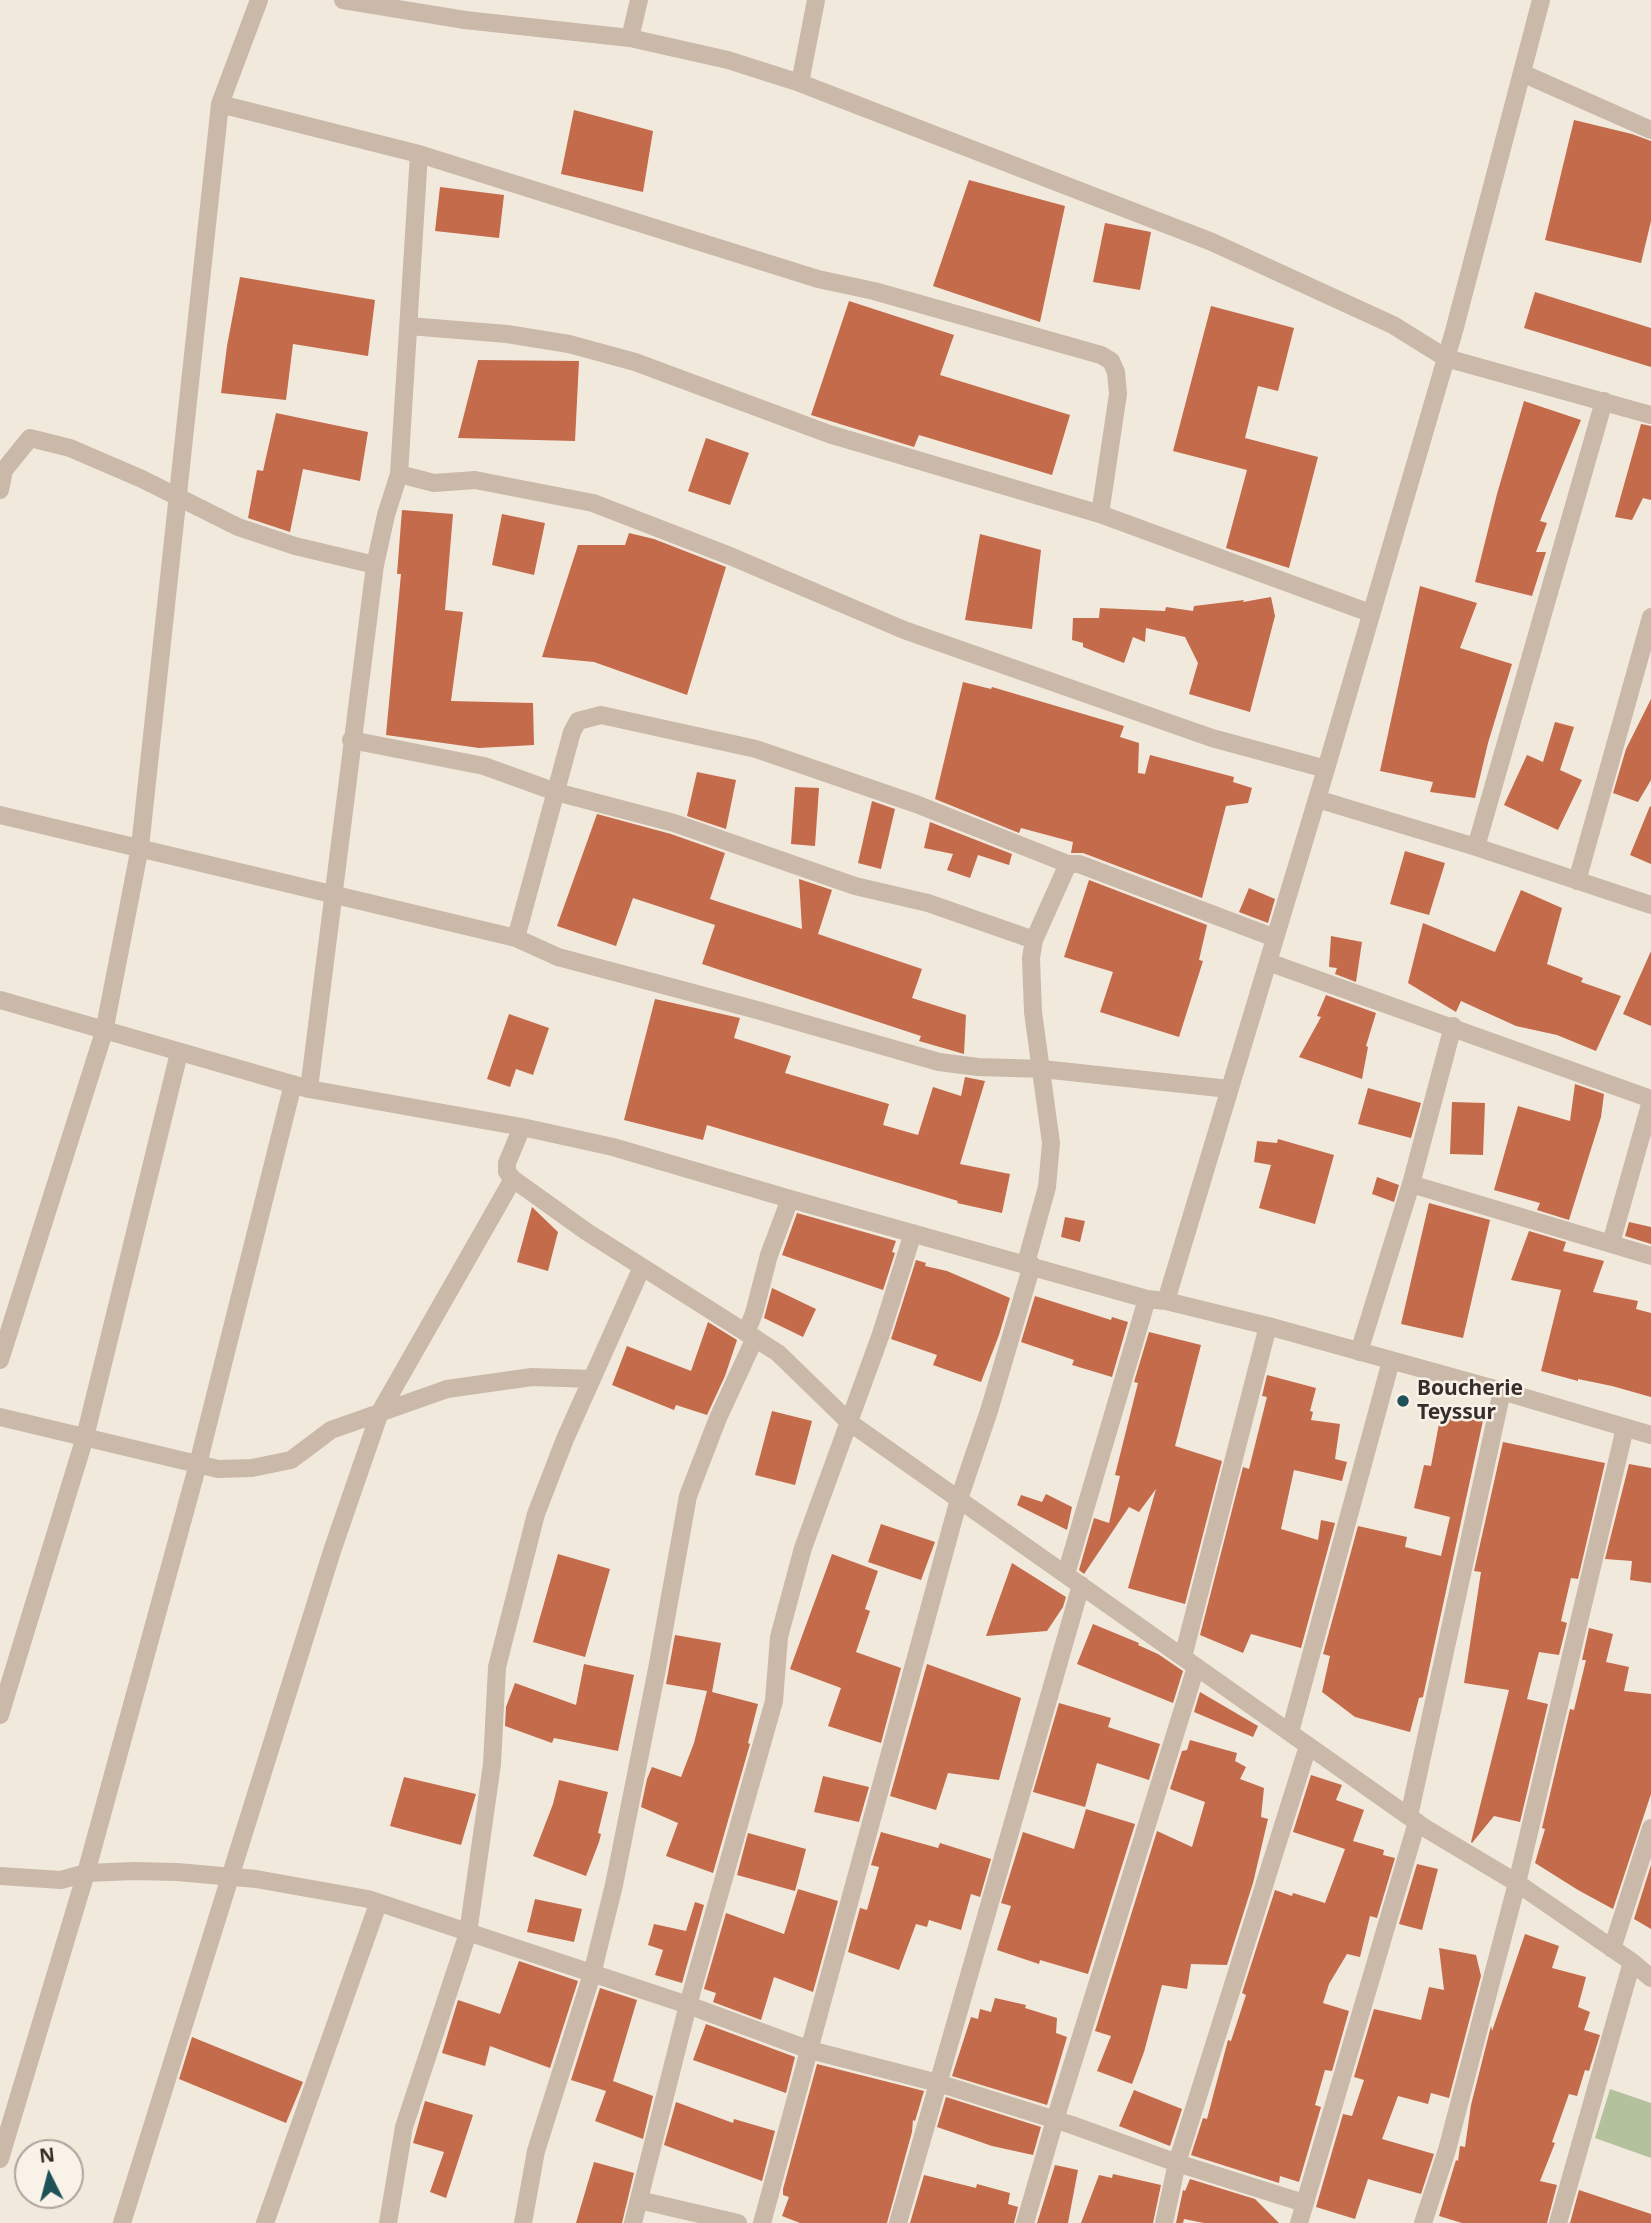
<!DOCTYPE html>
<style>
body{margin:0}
#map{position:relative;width:1651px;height:2223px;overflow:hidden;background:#f2e9dd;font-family:"Noto Sans",sans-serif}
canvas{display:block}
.north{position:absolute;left:14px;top:2139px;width:70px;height:70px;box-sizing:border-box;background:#f9f2e9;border:2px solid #aba49c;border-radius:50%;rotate:354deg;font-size:19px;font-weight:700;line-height:28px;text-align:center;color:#372e29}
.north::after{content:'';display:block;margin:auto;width:24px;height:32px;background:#1f5258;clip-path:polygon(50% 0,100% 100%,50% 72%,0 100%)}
</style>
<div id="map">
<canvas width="1651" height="2223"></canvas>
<div class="north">N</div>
</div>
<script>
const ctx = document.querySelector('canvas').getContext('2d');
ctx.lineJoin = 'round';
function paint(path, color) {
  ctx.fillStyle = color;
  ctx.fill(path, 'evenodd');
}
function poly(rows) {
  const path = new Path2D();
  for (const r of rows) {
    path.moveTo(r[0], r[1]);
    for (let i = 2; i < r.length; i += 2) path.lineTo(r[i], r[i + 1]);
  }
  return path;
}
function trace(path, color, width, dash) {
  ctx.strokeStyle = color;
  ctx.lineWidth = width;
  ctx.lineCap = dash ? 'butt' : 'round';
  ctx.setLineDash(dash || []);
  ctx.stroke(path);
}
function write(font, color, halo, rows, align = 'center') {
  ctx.font = font + ' "Noto Sans",sans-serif';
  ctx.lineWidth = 5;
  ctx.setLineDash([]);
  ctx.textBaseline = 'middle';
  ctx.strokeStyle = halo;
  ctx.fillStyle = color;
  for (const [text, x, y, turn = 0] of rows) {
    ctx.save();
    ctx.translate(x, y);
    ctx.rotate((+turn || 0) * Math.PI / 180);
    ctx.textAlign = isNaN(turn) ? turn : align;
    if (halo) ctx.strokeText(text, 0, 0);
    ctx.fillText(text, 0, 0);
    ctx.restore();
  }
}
paint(poly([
 [1610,2089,1651,2103,1651,2158,1595,2138]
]), '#b4c19d');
paint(poly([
 [574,110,653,131,643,192,561,174],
 [1574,120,1632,134,1651,141,1651,221,1641,263,1545,240],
 [969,180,1065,206,1040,322,933,286],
 [440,187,504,195,499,238,435,231],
 [1105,223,1151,232,1140,290,1093,282],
 [240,277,375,300,368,356,293,344,286,400,221,393,227,346],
 [1535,292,1651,328,1651,367,1524,328],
 [849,301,954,335,940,375,1070,415,1052,475,919,435,914,447,811,415],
 [1211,306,1294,328,1278,391,1258,386,1245,438,1318,457,1289,568,1226,548,1247,470,1173,451],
 [478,360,579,361,575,441,458,438],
 [1524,401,1581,420,1540,521,1547,523,1536,552,1546,552,1532,596,1475,582,1497,494],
 [276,413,368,432,360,481,303,469,290,532,248,518,257,470,263,471],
 [1641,424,1651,426,1651,500,1643,498,1632,520,1615,517],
 [706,438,749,453,730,505,688,491],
 [402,510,453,514,445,610,463,612,451,701,533,703,534,745,479,748,386,735,401,574,397,574],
 [502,514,545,523,534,575,492,565],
 [629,533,654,539,726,567,687,695,594,662,542,657,578,545,625,545],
 [980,534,1041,550,1032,629,965,620],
 [1420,586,1477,603,1460,648,1512,664,1488,743,1475,798,1430,792,1433,782,1380,771],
 [1271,597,1275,616,1250,712,1189,694,1198,663,1185,637,1146,628,1145,642,1133,637,1124,663,1083,647,1083,643,1072,640,1073,618,1099,618,1100,608,1165,611,1166,607,1193,611,1194,606,1244,600,1243,602],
 [963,682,991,689,992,687,1124,726,1120,737,1139,743,1138,773,1145,774,1150,755,1234,777,1233,782,1252,788,1248,803,1226,806,1202,898,1083,853,1071,853,1073,842,1021,828,1019,833,935,799],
 [1651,699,1651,780,1638,802,1613,793,1626,749],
 [1555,722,1574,727,1560,770,1582,780,1558,830,1504,805,1527,755,1543,762],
 [697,772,736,780,726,829,687,816],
 [795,787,819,788,815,846,791,844],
 [872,801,895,809,881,869,858,863],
 [1650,806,1651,807,1651,864,1630,855],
 [597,814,671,834,725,853,710,899,802,929,799,879,832,890,818,934,922,969,912,998,966,1015,964,1054,919,1041,921,1036,702,964,715,925,633,898,616,946,557,926],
 [930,822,1012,854,1009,865,978,855,970,878,947,870,953,854,924,848],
 [1405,851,1445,863,1429,915,1390,904],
 [1089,880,1207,925,1199,960,1203,961,1179,1037,1100,1012,1113,972,1064,957],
 [1249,888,1275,899,1268,923,1239,912],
 [1521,890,1562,908,1547,964,1583,978,1581,982,1621,996,1596,1051,1557,1035,1516,1026,1461,1001,1456,1012,1408,983,1423,923,1495,952],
 [1331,936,1362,942,1356,982,1335,974,1337,968,1329,967],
 [1651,951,1651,1026,1623,1014],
 [1326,995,1376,1013,1366,1046,1368,1047,1362,1079,1299,1057,1321,1017,1317,1016],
 [655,999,740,1018,734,1038,791,1056,785,1073,889,1104,883,1125,918,1135,933,1087,961,1096,965,1077,985,1081,960,1164,1010,1174,1002,1213,957,1203,958,1201,707,1125,703,1140,624,1120],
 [509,1014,549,1028,533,1075,516,1069,510,1087,487,1079],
 [1575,1084,1604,1094,1601,1117,1569,1220,1537,1210,1540,1203,1494,1190,1518,1106,1570,1121],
 [1368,1088,1421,1103,1411,1138,1358,1124],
 [1452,1102,1485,1103,1483,1155,1450,1154],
 [1278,1139,1334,1155,1315,1224,1259,1208,1271,1165,1254,1162,1257,1141,1277,1143],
 [1377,1177,1399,1185,1394,1202,1372,1194],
 [1429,1203,1490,1220,1463,1338,1401,1324],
 [532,1207,558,1232,548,1271,517,1262],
 [797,1213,896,1241,892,1252,895,1253,883,1290,782,1255],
 [1065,1217,1085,1221,1080,1242,1061,1237],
 [1629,1222,1651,1227,1651,1244,1625,1236],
 [1529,1231,1566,1242,1563,1251,1604,1261,1593,1292,1638,1301,1636,1309,1651,1313,1651,1397,1612,1386,1578,1379,1578,1381,1541,1371,1561,1290,1511,1280],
 [916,1260,926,1263,925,1266,947,1271,1010,1298,999,1335,981,1382,933,1365,937,1355,891,1339],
 [772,1288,816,1309,803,1337,764,1318],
 [1035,1296,1111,1320,1112,1317,1128,1322,1112,1377,1072,1365,1074,1360,1021,1342],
 [708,1322,737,1340,725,1376,707,1415,676,1405,674,1410,612,1385,627,1346,691,1371],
 [1149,1332,1201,1345,1175,1446,1222,1461,1185,1604,1128,1588,1156,1489,1139,1512,1129,1507,1084,1574,1079,1570,1094,1518,1109,1523,1120,1476,1115,1475,1138,1383,1134,1382],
 [1267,1375,1316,1388,1310,1411,1313,1412,1311,1420,1340,1424,1335,1459,1347,1462,1342,1481,1294,1470,1281,1529,1318,1540,1321,1520,1335,1523,1301,1648,1251,1634,1243,1653,1200,1635,1243,1467,1249,1469,1267,1397,1262,1396],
 [1442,1408,1484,1416,1423,1697,1419,1698,1410,1732,1355,1717,1322,1692,1330,1656,1323,1654,1358,1526,1407,1537,1405,1547,1441,1556,1450,1517,1414,1508,1424,1465,1431,1466],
 [772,1411,812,1421,795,1485,755,1475],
 [1503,1442,1605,1463,1578,1579,1571,1578,1561,1621,1567,1623,1559,1655,1539,1652,1527,1699,1548,1704,1520,1822,1494,1816,1472,1843,1471,1842,1509,1690,1464,1683,1481,1572,1474,1571],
 [1629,1464,1651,1468,1651,1583,1630,1580,1632,1561,1605,1559],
 [1046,1494,1072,1507,1067,1530,1017,1505,1021,1495,1042,1502],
 [881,1524,935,1542,921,1580,868,1562],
 [558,1554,610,1569,585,1657,533,1642],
 [832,1554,878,1571,865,1609,870,1611,856,1652,901,1668,881,1743,828,1726,841,1688,790,1669],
 [1012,1563,1066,1597,1063,1607,1047,1631,986,1636],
 [1093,1624,1139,1643,1138,1645,1158,1654,1183,1671,1173,1703,1077,1664],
 [1589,1628,1613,1634,1606,1662,1629,1667,1624,1691,1651,1694,1651,1794,1613,1909,1578,1890,1535,1863,1545,1829,1542,1828,1570,1709,1574,1710,1586,1660,1582,1660],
 [675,1635,721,1643,712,1692,758,1704,748,1743,750,1744,713,1873,666,1856,678,1823,641,1807,647,1779,652,1767,681,1777,694,1743,707,1691,666,1684],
 [584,1664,634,1675,618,1751,554,1738,552,1743,505,1726,506,1707,515,1683,576,1705],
 [927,1664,1021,1698,999,1780,948,1773,936,1810,890,1796],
 [1200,1692,1258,1726,1253,1737,1194,1712],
 [1059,1703,1111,1718,1108,1727,1160,1744,1149,1780,1097,1763,1085,1807,1033,1792],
 [1190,1740,1237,1753,1235,1761,1246,1767,1240,1779,1264,1788,1261,1817,1268,1819,1253,1883,1227,1965,1191,1964,1187,1989,1162,1985,1144,2052,1132,2084,1097,2071,1111,2036,1095,2031,1157,1831,1192,1847,1205,1802,1170,1789,1182,1751,1187,1750],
 [1311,1775,1342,1785,1336,1800,1364,1810,1353,1841,1384,1850,1383,1855,1395,1858,1377,1918,1370,1916,1360,1957,1347,1954,1329,1984,1323,2003,1349,2011,1332,2071,1325,2070,1315,2105,1321,2107,1299,2182,1280,2176,1279,2183,1191,2155,1203,2118,1207,2119,1228,2040,1231,2041,1246,1995,1242,1993,1275,1890,1292,1896,1293,1893,1325,1903,1345,1849,1293,1832],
 [823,1776,869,1787,859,1822,814,1812],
 [404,1777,476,1794,461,1845,390,1826],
 [559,1780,608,1792,598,1833,601,1834,599,1842,586,1876,533,1856,553,1804],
 [1086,1809,1135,1824,1088,1974,1040,1960,1039,1964,997,1950,1011,1906,1001,1903,1023,1832,1074,1849],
 [881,1832,938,1848,940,1843,991,1859,980,1897,971,1894,961,1930,929,1920,927,1927,916,1924,899,1970,848,1952,860,1908,867,1910,879,1867,871,1865],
 [748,1833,806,1849,795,1891,737,1875],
 [1417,1864,1438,1869,1422,1930,1399,1924],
 [1651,1865,1651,1929,1634,1919],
 [798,1889,838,1901,813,1992,774,1977,761,2020,713,2002,716,1993,704,1989,726,1913,784,1934],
 [535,1899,582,1909,574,1942,527,1932],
 [695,1902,704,1905,682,1983,655,1975,663,1950,648,1945,654,1924,686,1931],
 [1525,1934,1559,1946,1552,1968,1586,1977,1578,2007,1590,2012,1584,2030,1600,2035,1589,2071,1585,2070,1577,2096,1569,2094,1552,2142,1555,2143,1540,2181,1557,2185,1547,2223,1462,2223,1439,2216,1456,2160,1458,2161,1460,2146,1465,2147,1471,2105,1491,2026,1492,2031],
 [1439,1948,1476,1955,1481,1976,1449,2098,1431,2093,1428,2104,1398,2096,1382,2139,1434,2154,1421,2194,1368,2179,1355,2219,1316,2207,1343,2114,1352,2116,1364,2080,1354,2077,1374,2009,1421,2020,1429,1987,1444,1990],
 [519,1961,578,1981,550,2068,490,2046,485,2066,442,2053,458,2000,500,2014],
 [600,1988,637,2000,613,2081,653,2096,643,2139,595,2121,606,2091,571,2080],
 [995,1998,1026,2005,1025,2008,1057,2018,1056,2033,1067,2037,1047,2105,952,2076,971,2017,978,2019,980,2009,991,2012],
 [706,2024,795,2057,786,2093,693,2060],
 [192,2037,303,2082,286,2123,179,2079],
 [817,2064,924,2091,915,2121,913,2120,912,2132,887,2223,800,2223,782,2216,789,2197,783,2195,783,2189],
 [1134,2090,1182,2109,1170,2146,1119,2126],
 [946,2097,1041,2127,1033,2155,992,2146,937,2127],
 [425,2101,473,2115,446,2198,430,2192,444,2152,413,2143],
 [676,2102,733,2123,734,2119,775,2131,762,2181,664,2145],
 [594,2162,634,2173,622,2223,576,2223],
 [1055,2165,1078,2170,1068,2223,1037,2223],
 [1113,2174,1161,2185,1153,2223,1081,2223,1099,2175,1112,2178],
 [924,2175,976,2188,977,2184,1010,2193,1008,2204,1018,2207,1014,2223,910,2223],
 [1190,2179,1255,2199,1279,2223,1204,2223,1184,2219,1183,2223,1176,2223,1183,2190,1185,2191],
 [1579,2190,1651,2214,1651,2223,1570,2223]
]), '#c36b4a');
trace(poly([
 [343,0,465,20,630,38,728,60,800,83,1212,242,1393,325,1446,358,1651,415],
 [630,38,639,0],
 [1522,73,1651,130],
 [800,83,816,0],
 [220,104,419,154],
 [409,326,507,334,569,344,635,362,829,434,1100,514,1370,613],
 [399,474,434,483,475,480,593,503,730,556,904,630,1212,738,1326,769],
 [0,490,4,470,30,438,70,448,142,479,238,527,295,546,375,565],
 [351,740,484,766,556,792,674,823,855,886,928,903,1034,940],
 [1317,799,1476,847,1651,905],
 [0,815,516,938,558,957,757,1010,939,1062,978,1067,1042,1069,1229,1089],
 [1476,847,1604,401],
 [1577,881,1651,617],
 [516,938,572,732,578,721,601,715,756,749,916,804,1068,864],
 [1268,962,1651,1099],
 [0,1000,309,1089,522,1127,613,1147,790,1199,1147,1299,1166,1301,1268,1326,1502,1391,1651,1435],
 [309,1089,375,565,386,515,399,474,419,154,818,279,874,291,1101,355,1111,361,1116,372,1118,394,1100,514],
 [522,1127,507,1163,507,1172,513,1179,587,1232,778,1353,849,1422,1425,1828,1517,1883,1632,1962,1651,1978],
 [1411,1184,1453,1026],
 [1611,1243,1651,1101],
 [1026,1263,1047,1187,1051,1143,1033,1012,1031,958,1034,940,1068,864,1079,864,1275,938],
 [1166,1301,1326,769,1454,331,1541,0],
 [746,1333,754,1313,769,1255,790,1199],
 [1359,1352,1411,1184,1651,1256],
 [0,1360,104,1032,140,847,220,104,259,0],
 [0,1417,218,1469,252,1468,291,1460,331,1430,447,1389,532,1377,592,1379],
 [1066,1574,1147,1299],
 [1183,1657,1268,1326],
 [0,1715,85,1437,179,1053],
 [1290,1732,1391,1361],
 [1409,1816,1502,1391],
 [0,1876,61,1880,86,1873,134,1871,177,1872,256,1879,368,1899,688,2005,810,2050,938,2083,1072,2125,1177,2163,1304,2203],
 [1612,1949,1651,1828],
 [0,2159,86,1873,198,1464,293,1084],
 [639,2200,738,2223],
 [122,2223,332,1551,380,1412,513,1179],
 [265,2223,378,1904],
 [388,2223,404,2127,468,1933,492,1764,497,1667,536,1514,565,1439,642,1267],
 [523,2223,536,2151,592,1974,614,1885,657,1669,688,1496,718,1418,755,1338],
 [633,2223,688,2005,774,1701,779,1637,803,1548,881,1334,913,1233],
 [762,2223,959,1499,989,1411,1032,1265],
 [898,2223,1081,1585],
 [1025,2223,1055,2120,1196,1667],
 [1164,2223,1177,2163,1308,1746],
 [1299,2223,1417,1822],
 [1423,2223,1447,2150,1517,1883,1625,1428],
 [1558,2223,1632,1962]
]), '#cab9a9', 18);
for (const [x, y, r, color] of [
 [1403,1401,7,"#1f5258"]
]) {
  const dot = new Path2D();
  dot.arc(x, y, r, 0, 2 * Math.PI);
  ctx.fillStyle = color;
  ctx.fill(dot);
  trace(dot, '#f9f2e9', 2.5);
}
write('bold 21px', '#372e29', '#f9f2e9', [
 ["Boucherie",1417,1389],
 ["Teyssur",1417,1413]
], 'left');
</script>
